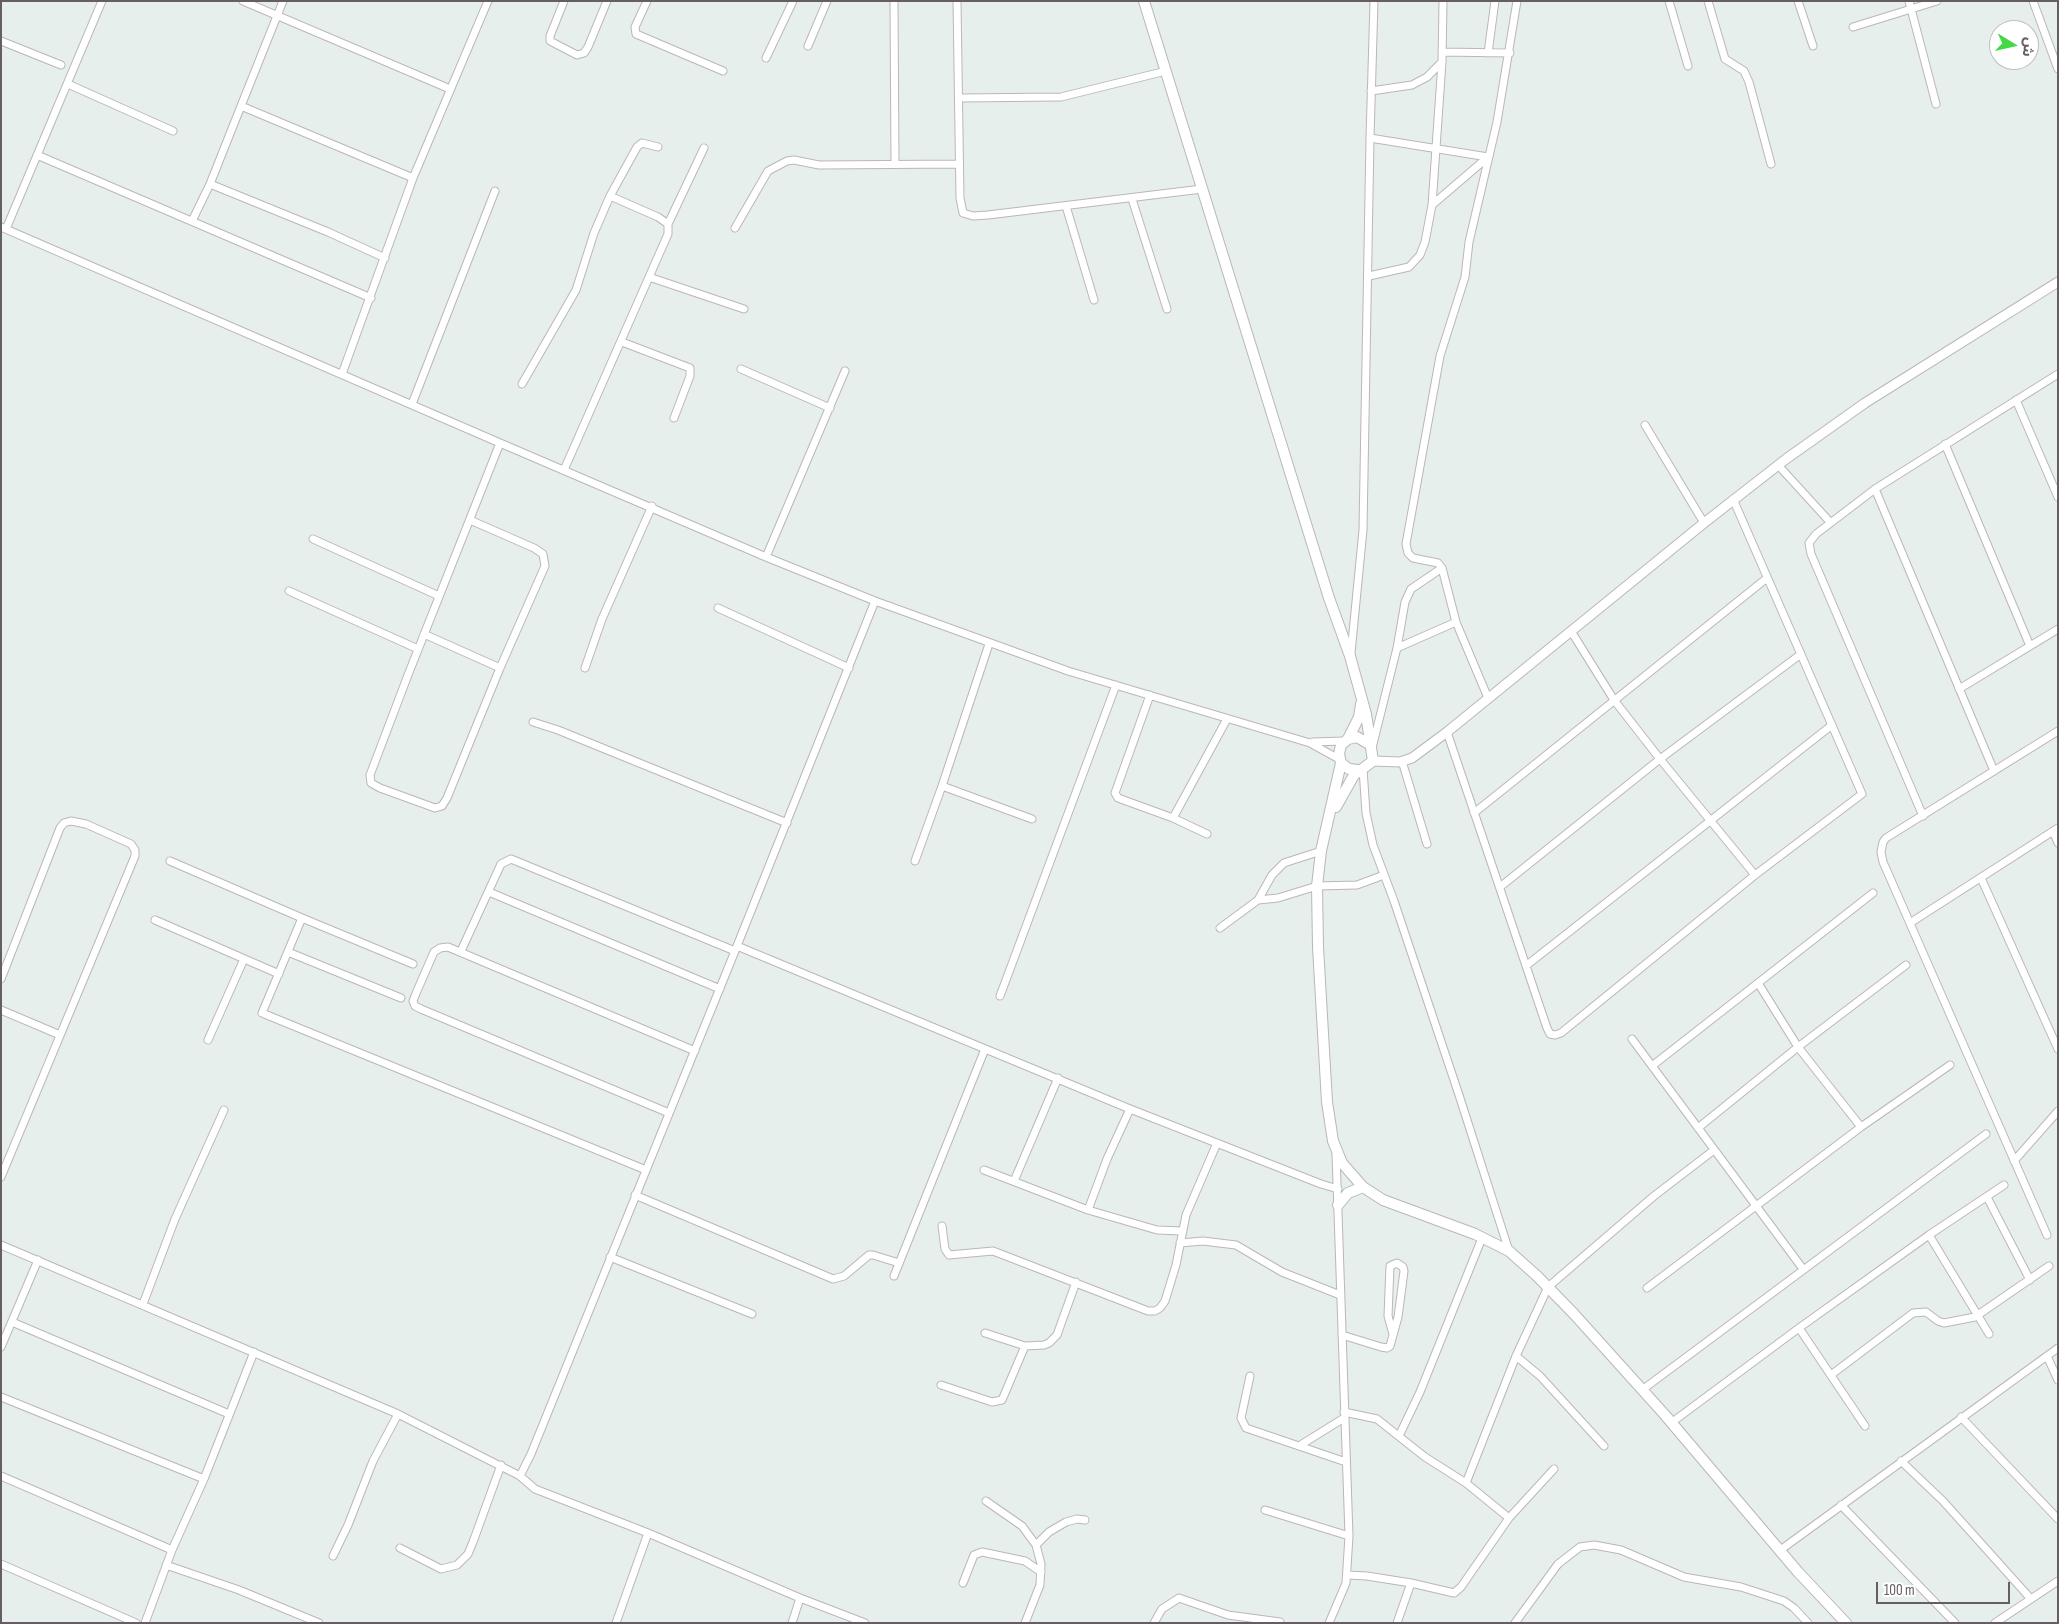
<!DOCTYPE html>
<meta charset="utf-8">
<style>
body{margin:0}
#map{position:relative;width:2059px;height:1624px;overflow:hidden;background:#e6efec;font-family:"Sofia Sans Condensed","Noto Sans Arabic",sans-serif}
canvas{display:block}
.frame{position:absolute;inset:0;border:2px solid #655e62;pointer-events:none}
.north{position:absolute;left:1989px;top:20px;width:50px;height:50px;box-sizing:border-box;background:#fff;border:1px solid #c1bfc0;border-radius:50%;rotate:99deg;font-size:14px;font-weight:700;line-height:20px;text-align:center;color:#655e62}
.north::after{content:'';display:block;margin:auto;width:18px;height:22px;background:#42d945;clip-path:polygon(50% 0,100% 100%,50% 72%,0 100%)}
.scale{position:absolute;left:1876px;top:1582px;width:134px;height:22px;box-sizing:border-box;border:2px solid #655e62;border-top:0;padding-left:6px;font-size:15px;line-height:18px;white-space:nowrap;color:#655e62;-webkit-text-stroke:4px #fff;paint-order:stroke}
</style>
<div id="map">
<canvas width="2059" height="1624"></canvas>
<div class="frame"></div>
<div class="north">ش</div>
<div class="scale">100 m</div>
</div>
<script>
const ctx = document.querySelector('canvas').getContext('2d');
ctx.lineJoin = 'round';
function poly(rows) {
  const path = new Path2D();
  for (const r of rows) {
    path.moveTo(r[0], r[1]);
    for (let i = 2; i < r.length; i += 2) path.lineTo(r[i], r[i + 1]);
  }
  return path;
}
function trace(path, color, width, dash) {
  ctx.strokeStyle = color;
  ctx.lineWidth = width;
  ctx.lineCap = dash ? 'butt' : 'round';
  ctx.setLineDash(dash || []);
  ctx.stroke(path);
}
const minor = poly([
 [243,1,450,89],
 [283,1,241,106,413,178],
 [564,1,550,36,550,41,577,55,584,53,588,47,607,1],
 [647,1,635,27,636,34,723,71],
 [894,1,895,164],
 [957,1,960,198,963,213,973,216,988,215,1202,189],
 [1669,1,1688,66],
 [1708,1,1725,59,1744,71,1749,82,1771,164],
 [1798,1,1813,46],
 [1909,1,1936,104],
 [2033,1,2058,69],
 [1853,27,1937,1],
 [1,41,61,65],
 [808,46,827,1],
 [1442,52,1510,53],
 [1488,53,1495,1],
 [766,58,793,1],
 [68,84,173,131],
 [1371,91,1412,85,1427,77,1442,62],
 [959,98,1061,97,1166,71],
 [1370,138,1488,157,1432,205],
 [37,155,371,298],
 [210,184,241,106],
 [610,196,637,147,642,143,658,147],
 [1132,199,1167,309],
 [1066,206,1094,300],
 [192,221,210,184,328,232,385,258],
 [1,227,500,443,766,557,875,601,1068,671,1310,743,1339,759],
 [735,228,768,171,787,161,794,160,819,165,959,164],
 [6,229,102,1],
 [1369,276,1409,267,1420,255,1425,242,1432,205,1436,148,1442,62,1443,1],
 [649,277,744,309],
 [622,342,690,368,690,376,674,418],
 [741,369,830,408],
 [342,374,413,178,488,1],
 [522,384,576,290,594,233,610,196,658,217,668,224],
 [2016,400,2058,497],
 [412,404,495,191],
 [1645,425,1704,523],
 [1945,444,2030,646],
 [1778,465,1830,522],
 [564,470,668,234,668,224,704,148],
 [1875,489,1994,771],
 [470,520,534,548,543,554,545,566,500,668,447,798,442,806,435,808,380,788,371,783,370,775,408,675,500,443],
 [313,539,439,596],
 [766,557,845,371],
 [289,591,418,649],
 [718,608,849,668],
 [1571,631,1614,700,1660,759,1755,875],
 [424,634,500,668],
 [989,644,942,786,1032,819],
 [1397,648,1456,622],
 [1351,653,1363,530,1370,138,1374,1],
 [585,668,602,619,652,506],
 [1959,689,2058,629],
 [1150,695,1115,793,1118,798,1173,818,1227,719],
 [1488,698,1456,622,1442,568,1438,563,1413,558,1408,553,1406,544,1440,356,1465,277,1469,242,1497,122,1517,1],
 [533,722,558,730,787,823],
 [1447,732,1547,1028,1550,1034,1555,1035,1561,1033,1755,875,1862,794,1733,499],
 [1313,742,1344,741],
 [1372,748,1397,648,1405,602,1411,589,1442,568],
 [1402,761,1427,844],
 [1363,769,1366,813,1373,845,1394,901,1459,1095,1509,1251],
 [1474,813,1767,578],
 [1923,816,1811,554,1809,543,1816,534,1875,489,2058,374],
 [1173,818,1207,834],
 [2053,831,2058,843],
 [170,861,302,918,262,1013,646,1170],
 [915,861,942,786],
 [1981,878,2058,1049],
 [1500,887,1660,759,1801,654],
 [489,892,720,989],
 [1258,900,1278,898,1317,886,1357,885,1384,875],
 [302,918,413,964],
 [155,920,279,974],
 [1910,923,2058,828],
 [1220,928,1258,900,1272,875,1284,863,1321,851],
 [737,946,1130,1109,1321,1184,1338,1189],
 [461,951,501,864,511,859,735,951],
 [288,952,401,998],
 [1527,965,1832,725],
 [1,979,60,828,64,823,71,821,86,824,131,844,135,850,135,856,1,1177],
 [1758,983,1798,1047,1861,1127],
 [1000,996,1116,685],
 [1,1010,60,1035],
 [1632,1039,1803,1269],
 [208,1040,244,959],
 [1652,1066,1873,893],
 [1130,1109,1107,1159,1088,1210,1157,1230,1182,1231],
 [669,1113,421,1009,415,1006,413,1001,417,991,434,952,440,948,448,947,695,1051],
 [1698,1128,1798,1047,1906,965],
 [2014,1161,2058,1111],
 [984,1170,1088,1210],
 [1014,1181,1058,1078],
 [635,1195,833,1279,844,1276,869,1255,873,1255,899,1263],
 [1987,1197,2030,1280],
 [942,1226,945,1249,949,1255,993,1251,1148,1311,1155,1311,1160,1308,1165,1301,1176,1265,1186,1215,1217,1143],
 [1929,1235,1989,1334],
 [2047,1235,1883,862,1881,852,1883,842,1886,838,2058,731],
 [1180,1243,1203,1241,1236,1245,1282,1272,1340,1295],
 [1,1245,398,1414,520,1476,531,1454,735,951,875,601],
 [610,1257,752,1314],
 [894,1276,985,1049],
 [1647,1288,1861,1127,1950,1065],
 [143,1304,175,1219,224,1110],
 [12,1322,229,1414],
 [1799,1328,1865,1426],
 [985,1333,1025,1346],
 [1342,1335,1381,1347,1387,1348,1390,1346,1398,1317,1404,1271,1403,1267,1397,1263,1390,1266,1388,1316,1393,1334],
 [1,1347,38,1260],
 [1516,1356,1540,1376,1604,1446],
 [2047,1356,2058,1380],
 [1831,1375,1913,1313,1926,1312,1938,1321,1944,1323,1975,1317,2049,1266],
 [1250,1376,1241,1418,1246,1428,1346,1462],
 [941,1385,992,1402,1002,1400,1025,1346,1044,1345,1049,1343,1057,1335,1076,1282],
 [1642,1390,1986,1134],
 [1,1397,204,1479],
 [1344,1412,1377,1419,1425,1457,1466,1483,1509,1518],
 [1961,1417,2058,1519],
 [1671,1423,1799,1328,1929,1235,2004,1185],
 [1399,1436,1420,1392,1482,1238],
 [1299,1446,1344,1418],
 [1901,1461,1943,1501,2031,1599],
 [1,1476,172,1550],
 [520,1476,535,1489,648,1533,800,1598,865,1623],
 [1466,1483,1516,1356,1548,1287,1654,1196,1714,1150],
 [986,1501,1022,1526,1036,1545,1041,1564,1040,1585,1025,1623],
 [1841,1505,1955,1623],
 [1265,1510,1349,1536],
 [1036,1545,1049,1532,1066,1522,1077,1519,1085,1520],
 [400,1548,441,1569,457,1565,468,1554,473,1542,501,1465],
 [1779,1551,2058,1348],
 [333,1556,348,1525,373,1461,398,1414],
 [1,1564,136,1623],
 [166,1565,239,1590,319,1623],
 [1347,1575,1367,1576,1411,1583,1454,1593,1461,1587,1509,1518,1554,1469],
 [963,1583,974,1555,982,1552,1025,1561,1041,1572],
 [145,1623,172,1550,204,1479,254,1352],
 [616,1623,648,1533],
 [792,1623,800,1598],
 [1154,1623,1162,1609,1179,1598,1228,1615,1280,1622],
 [1329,1623,1346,1583,1349,1536,1336,1154],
 [1397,1623,1411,1583],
 [1515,1623,1558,1564,1580,1547,1594,1545,1621,1550,1684,1577,1741,1587,1784,1601,1794,1608,1808,1623],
 [1995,1623,2058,1581]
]);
const tertiary = poly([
 [1373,761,1400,762,1412,758,1447,732,1704,523,1786,459,1865,403,2058,282]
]);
const secondary = poly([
 [1144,1,1329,598,1350,656,1366,714,1373,761,1354,775,1336,807],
 [1348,739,1359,717,1361,704],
 [1341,763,1321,851,1317,886,1318,947,1327,1102,1333,1141,1342,1163,1363,1187,1383,1200,1475,1234,1509,1251,1537,1276,1574,1314,1665,1415,1798,1572,1846,1623],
 [1358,770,1349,769,1341,763,1339,754,1341,745,1348,739,1357,737,1369,744],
 [1338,1205,1348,1193,1363,1187]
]);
trace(minor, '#bcb6b8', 9);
trace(tertiary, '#bcb6b8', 11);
trace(secondary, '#bcb5b9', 12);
trace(minor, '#fff', 7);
trace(tertiary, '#fff', 9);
trace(secondary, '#fff', 10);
</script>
